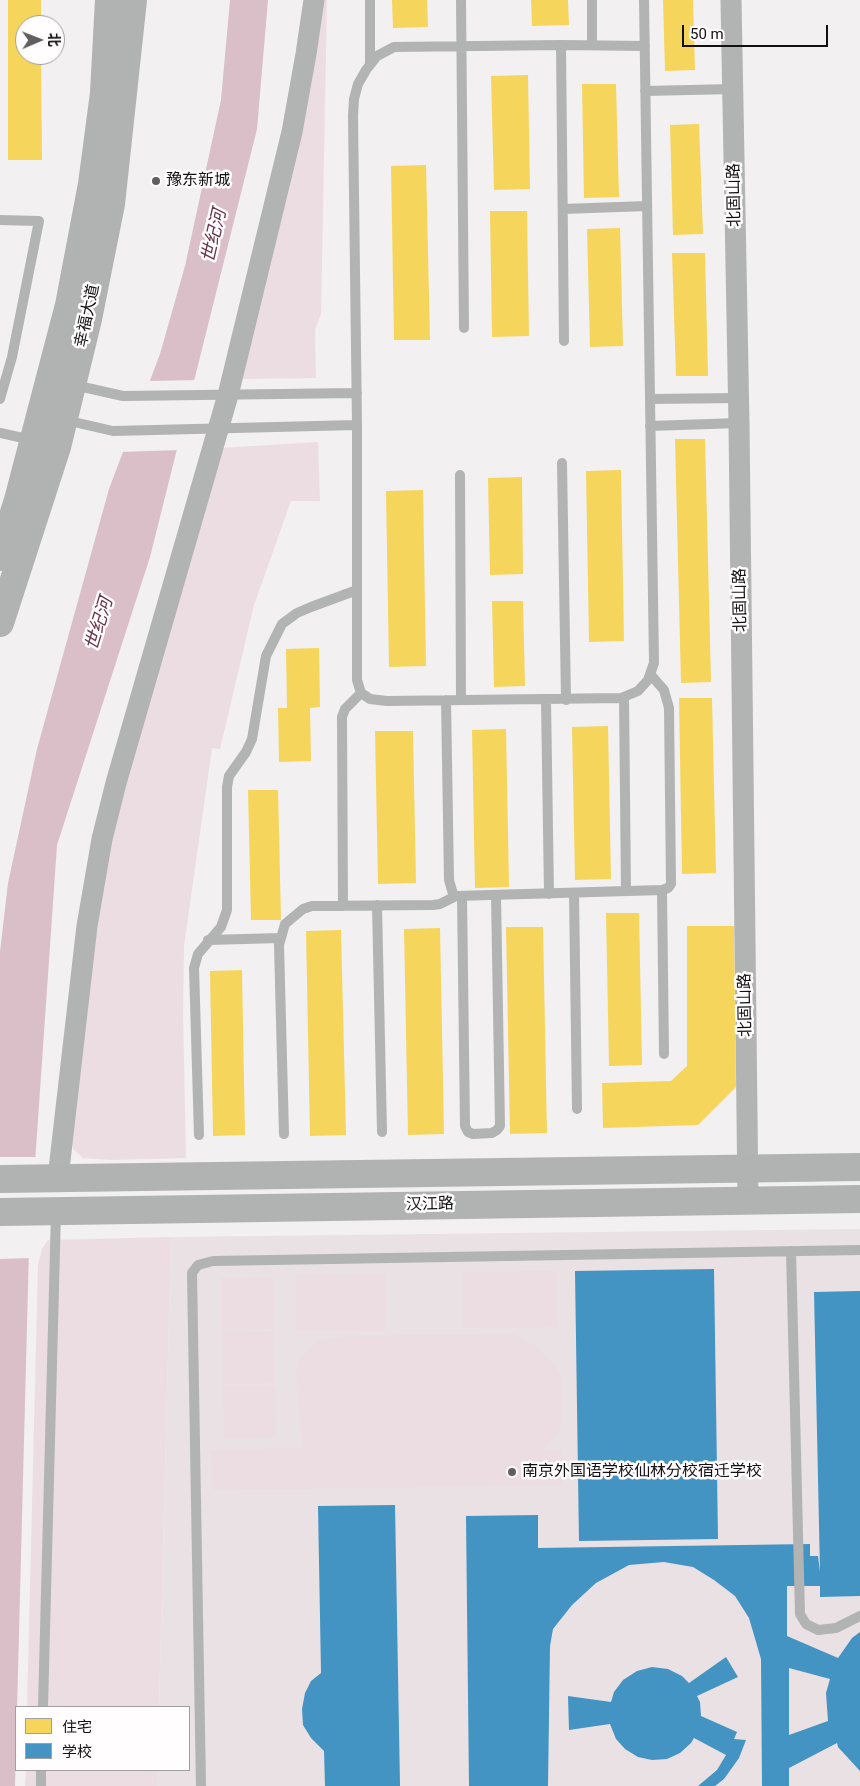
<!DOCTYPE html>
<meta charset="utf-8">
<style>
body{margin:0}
#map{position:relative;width:860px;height:1786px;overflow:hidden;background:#f2f0f1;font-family:Roboto,"Noto Sans SC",sans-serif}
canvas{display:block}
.legend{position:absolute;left:15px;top:1706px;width:175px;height:65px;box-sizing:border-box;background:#fffdfe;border:1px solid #a09e9f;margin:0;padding:6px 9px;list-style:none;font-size:15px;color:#121011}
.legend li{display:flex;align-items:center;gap:10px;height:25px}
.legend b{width:25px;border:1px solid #a09e9f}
.north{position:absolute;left:15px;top:15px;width:50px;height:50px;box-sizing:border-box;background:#fffdfe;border:1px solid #a09e9f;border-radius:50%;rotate:89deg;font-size:14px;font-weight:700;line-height:20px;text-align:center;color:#121011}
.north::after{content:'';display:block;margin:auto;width:18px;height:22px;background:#605e5f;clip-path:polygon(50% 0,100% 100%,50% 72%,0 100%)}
.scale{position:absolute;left:682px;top:25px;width:146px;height:22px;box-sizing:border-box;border:2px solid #121011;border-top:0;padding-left:6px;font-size:15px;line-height:18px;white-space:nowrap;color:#121011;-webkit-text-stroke:4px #fffdfe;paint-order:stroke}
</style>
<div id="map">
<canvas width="860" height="1786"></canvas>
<ul class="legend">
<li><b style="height:14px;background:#f6d55c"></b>住宅</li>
<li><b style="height:14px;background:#4393c3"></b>学校</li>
</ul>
<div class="north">北</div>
<div class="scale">50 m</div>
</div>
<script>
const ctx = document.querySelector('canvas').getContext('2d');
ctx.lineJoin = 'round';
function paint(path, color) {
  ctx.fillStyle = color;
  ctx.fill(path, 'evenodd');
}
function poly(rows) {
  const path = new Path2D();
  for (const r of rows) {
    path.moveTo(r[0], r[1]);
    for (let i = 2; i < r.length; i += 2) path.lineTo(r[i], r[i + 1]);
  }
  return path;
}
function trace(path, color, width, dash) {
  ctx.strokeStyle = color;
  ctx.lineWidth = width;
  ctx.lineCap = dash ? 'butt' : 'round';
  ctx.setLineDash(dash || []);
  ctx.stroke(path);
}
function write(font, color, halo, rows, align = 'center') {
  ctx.font = font + ' Roboto,"Noto Sans SC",sans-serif';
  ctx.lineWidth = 5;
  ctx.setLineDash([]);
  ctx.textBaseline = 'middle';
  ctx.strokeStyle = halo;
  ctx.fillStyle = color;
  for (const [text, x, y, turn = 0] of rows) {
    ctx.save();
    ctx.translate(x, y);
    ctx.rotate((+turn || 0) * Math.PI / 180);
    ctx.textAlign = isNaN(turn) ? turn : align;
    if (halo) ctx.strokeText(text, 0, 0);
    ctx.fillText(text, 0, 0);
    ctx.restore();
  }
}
paint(poly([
 [860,1229,860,1786,157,1786,158,1770,189,1770,189,1707,159,1707,171,1237]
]), '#e9e1e4');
paint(poly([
 [317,0,327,0,321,314,315,330,316,378,240,379],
 [318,442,320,501,291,501,254,605,220,749,212,748,184,946,183,1014,186,1158,111,1160,83,1158,73,1149,71,1137,96,919,123,784,220,448],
 [171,1237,159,1707,27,1707,38,1265,42,1249,48,1240],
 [557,1271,557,1327,463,1328,463,1272],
 [385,1274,385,1331,296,1331,296,1275],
 [273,1277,273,1329,222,1330,221,1278],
 [274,1331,274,1383,223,1384,222,1332],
 [513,1334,532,1344,554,1365,561,1376,563,1420,559,1432,541,1451,561,1450,562,1485,213,1490,211,1450,302,1448,296,1370,300,1359,310,1348,322,1340,351,1336],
 [223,1386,275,1386,276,1438,224,1439],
 [26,1770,158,1770,157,1786,25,1786]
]), '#ecdde2');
paint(poly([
 [230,0,268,0,257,129,150,557,57,845,29,1249,15,1786,0,1786,0,952,8,883,37,749,109,489,160,354,185,266,221,100]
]), '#dabec8');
paint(poly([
 [197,380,180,450,120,452,147,381],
 [0,1157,38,1157,31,1258,0,1259]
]), '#f2f0f1');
paint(poly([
 [8,0,41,0,41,25,25,25,25,55,41,55,42,160,8,160],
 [392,0,427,0,428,27,393,28],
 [531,0,568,0,569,25,532,26],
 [663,0,693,0,695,70,665,71],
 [528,75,530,189,494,190,491,76],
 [582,84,616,84,619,197,584,198],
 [699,124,703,234,673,235,670,125],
 [426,165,430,340,394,340,391,166],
 [490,211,527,211,529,336,492,337],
 [620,228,623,346,590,347,587,229],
 [672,253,705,253,708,376,676,376],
 [675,439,705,439,711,682,681,683],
 [621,470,624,641,589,642,586,471],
 [522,477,523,574,490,575,488,478],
 [423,490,426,666,389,667,386,491],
 [492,601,523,601,525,686,494,687],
 [319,648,320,707,310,708,311,761,279,762,278,708,287,708,286,649],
 [679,698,712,698,716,873,682,874],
 [608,726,611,879,575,880,572,727],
 [506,729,509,887,475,888,472,730],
 [375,731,413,731,416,883,378,884],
 [248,790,278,790,281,920,251,920],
 [606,913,639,913,642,1065,609,1066],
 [687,926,734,926,736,1087,698,1125,603,1128,602,1083,671,1081,687,1066],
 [506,927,543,927,547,1133,510,1134],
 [440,928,444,1134,408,1135,404,929],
 [341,930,346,1135,310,1136,306,931],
 [242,970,245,1135,213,1136,210,971]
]), '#f6d55c');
paint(poly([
 [714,1269,718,1539,579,1541,575,1271],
 [860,1291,860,1596,820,1597,820,1586,787,1586,787,1636,838,1658,852,1638,860,1632,860,1771,838,1747,837,1743,789,1768,789,1786,762,1786,761,1659,749,1618,735,1596,714,1580,693,1567,664,1562,629,1565,596,1583,572,1605,553,1629,550,1646,548,1786,469,1786,466,1516,538,1515,538,1548,810,1544,810,1556,818,1556,820,1572,814,1292],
 [789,1668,830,1679,826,1693,828,1721,789,1735],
 [395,1505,400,1786,325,1786,324,1751,311,1738,303,1725,302,1709,305,1693,311,1681,321,1673,318,1506],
 [726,1657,738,1677,697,1696,700,1702,701,1716,737,1732,734,1739,746,1740,739,1758,724,1779,715,1786,698,1786,717,1770,726,1755,694,1738,691,1743,680,1753,667,1759,652,1760,638,1757,625,1749,616,1739,610,1724,569,1730,568,1696,611,1702,614,1692,623,1680,637,1671,652,1667,668,1669,682,1676,689,1683]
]), '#4393c3');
trace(poly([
 [370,0,370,65],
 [461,0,464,328],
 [592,0,592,45],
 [644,0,654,663,648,680,638,691,621,698,387,701,370,699,361,693,357,680,357,425,353,116,354,99,358,84,366,70,377,56,394,47,561,45,645,46],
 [561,45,564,341],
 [645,91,733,89],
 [563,209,647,206],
 [0,220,39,221,12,357,0,399],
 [74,385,123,396,357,393],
 [650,399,738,398],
 [65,420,113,431,357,425],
 [650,426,739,423],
 [0,433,32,440],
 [562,463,566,700],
 [460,475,461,700],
 [624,697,626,891],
 [446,700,449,880,453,894,456,896,662,890,668,888,671,884,669,708,664,690,650,674],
 [546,700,549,894],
 [662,890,664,1054],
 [574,893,577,1109],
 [462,896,465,1126,468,1132,473,1134,492,1133,497,1130,500,1126,496,895],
 [377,905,382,1132],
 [343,906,342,717,345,709,361,693],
 [208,940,280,938],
 [284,1134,279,945,285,924,303,909,312,906,433,905,440,904,456,896],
 [199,1135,194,968,198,954,221,927,227,910,227,787,229,776,246,752,252,739,266,656,282,624,297,613,311,607,357,590],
 [791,1251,800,1614,806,1624,818,1630,836,1628,860,1616],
 [43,1707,56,1212],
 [41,1786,41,1770],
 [201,1786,192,1273,198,1265,213,1261,860,1250]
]), '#b2b3b3', 10);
trace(poly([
 [731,0,739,423,748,1201],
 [58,1178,87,926,102,839,116,783,228,395,292,132,306,54,314,0]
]), '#b2b3b3', 21);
trace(poly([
 [0,557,18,500,69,305,92,184,104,93,109,0],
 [0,623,57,447,88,319,111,204,133,0],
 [0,1179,860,1167],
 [0,1212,860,1199]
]), '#b1b2b2', 28);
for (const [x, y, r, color] of [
 [156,181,5,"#605e5f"],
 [512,1472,5,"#605e5f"]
]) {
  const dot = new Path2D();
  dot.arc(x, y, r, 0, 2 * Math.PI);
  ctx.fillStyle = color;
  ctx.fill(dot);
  trace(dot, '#fffdfe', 2);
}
write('16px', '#121011', '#fffdfe', [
 ["豫东新城",166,181],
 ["南京外国语学校仙林分校宿迁学校",522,1472]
], 'left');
write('16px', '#121011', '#fffdfe', [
 ["北固山路",735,195,-91],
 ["幸福大道",88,316,-78],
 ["北固山路",741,600,-91],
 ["北固山路",746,1005,-91],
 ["汉江路",430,1205,-1]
]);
write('italic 18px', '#683548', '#fffdfe', [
 ["世纪河",215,236,-77],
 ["世纪河",100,624,-73]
]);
</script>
